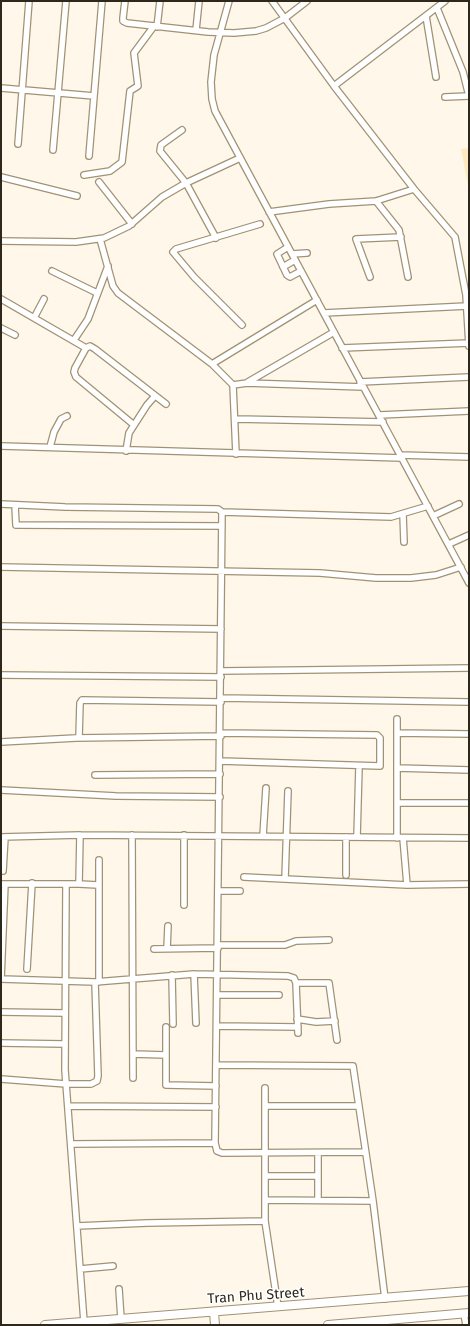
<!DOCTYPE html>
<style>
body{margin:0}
#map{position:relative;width:470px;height:1326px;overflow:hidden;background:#fef7ea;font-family:"Fira Sans",sans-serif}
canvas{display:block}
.frame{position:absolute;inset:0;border:2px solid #2e271b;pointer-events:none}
</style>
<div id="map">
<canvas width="470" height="1326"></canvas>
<div class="frame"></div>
</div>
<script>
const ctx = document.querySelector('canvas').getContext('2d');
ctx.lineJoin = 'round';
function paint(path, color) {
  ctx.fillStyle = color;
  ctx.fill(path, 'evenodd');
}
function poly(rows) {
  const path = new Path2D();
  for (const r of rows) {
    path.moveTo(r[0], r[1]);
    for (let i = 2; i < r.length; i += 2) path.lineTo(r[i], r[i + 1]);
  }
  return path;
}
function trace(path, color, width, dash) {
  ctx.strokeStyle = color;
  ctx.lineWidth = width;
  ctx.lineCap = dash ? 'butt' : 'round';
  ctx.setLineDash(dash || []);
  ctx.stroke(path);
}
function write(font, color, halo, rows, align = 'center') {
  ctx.font = font + ' "Fira Sans",sans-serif';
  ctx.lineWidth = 3;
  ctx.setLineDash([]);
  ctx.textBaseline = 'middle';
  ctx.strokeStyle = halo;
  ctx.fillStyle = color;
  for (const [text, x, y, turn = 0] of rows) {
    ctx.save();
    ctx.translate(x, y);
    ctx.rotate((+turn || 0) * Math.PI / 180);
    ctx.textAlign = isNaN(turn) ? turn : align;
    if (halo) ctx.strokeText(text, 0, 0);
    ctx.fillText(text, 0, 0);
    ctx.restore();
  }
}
paint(poly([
 [469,148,469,190,461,149]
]), '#fee9c1');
const minor = poly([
 [125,1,123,18,123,21,127,23,208,32,234,33,256,31,266,28,285,18,307,1],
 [229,1,214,55,211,82,212,99,215,111,469,583],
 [272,1,334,86,414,189,455,237,466,295,469,346],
 [437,8,463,72,469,96],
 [426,16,436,77],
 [157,27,160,1],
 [196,30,199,1],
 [334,86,445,1],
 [1,88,94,96],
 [445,97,469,96],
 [182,130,161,145,160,151,186,183,216,238],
 [18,144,29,1],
 [53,150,66,1],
 [89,156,102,1],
 [84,175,110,171,122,162,130,91,138,86,134,53,154,26],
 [1,177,77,196],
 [99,182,132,224],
 [376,201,399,230,408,277],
 [269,212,329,204,376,201,414,189],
 [100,239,113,286,118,293,212,364,233,385,236,454],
 [1,241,76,242,104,238,129,226,162,197,186,183,240,158],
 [288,247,277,254,287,275,290,277,301,271],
 [292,254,307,253],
 [283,267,295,260],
 [52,271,97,293],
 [370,277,356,239,401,237],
 [1,299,86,348,90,346,95,349,166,404],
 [324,313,467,306],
 [34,318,44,299],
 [242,325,194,277,173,252,176,249,260,224],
 [1,328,15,335],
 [74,340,88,319,108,266],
 [86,348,75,368,74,372,76,377,134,425],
 [342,348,469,343],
 [212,364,317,300],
 [248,382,334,332],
 [360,382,469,377],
 [233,385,247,383,363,387],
 [380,415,469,411],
 [236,419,383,422],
 [1,446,402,458],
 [50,447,54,432,61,419,67,416],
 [126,451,129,433,147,405,155,396],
 [400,455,469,457],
 [1,504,65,507,218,509,222,512,391,517,428,506],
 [15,505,16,525,222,526],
 [222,512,215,1143,217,1151,222,1153,365,1152],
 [403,514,404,542],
 [433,516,459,504],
 [449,544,469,535],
 [1,567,320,573,376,578,411,578,436,575,461,567],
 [1,626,221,629],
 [221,671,469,668],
 [1,675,221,677],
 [221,698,469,702],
 [397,733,469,734],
 [79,738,80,703,82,700,221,702],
 [1,742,76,738,221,736],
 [220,761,380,766,380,738,377,735,221,733],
 [397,768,469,770],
 [95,775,220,774],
 [1,790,116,796,220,797],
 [397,803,469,803],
 [132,835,133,1078],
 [184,835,184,905],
 [263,836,266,788],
 [1,837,80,835,469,838],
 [357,837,359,767],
 [397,838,397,719],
 [403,838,407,885],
 [99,860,99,982],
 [3,871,5,837],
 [346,875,346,837],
 [244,877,407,885,469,884],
 [285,879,288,791],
 [1,884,79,884,80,835],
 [66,884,65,1070,84,1322],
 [79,884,98,885],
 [219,891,240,891],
 [218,945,285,945,296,941,329,940],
 [154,949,218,948],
 [167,949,168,926],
 [27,969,32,883],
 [194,974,196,1023],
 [172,975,173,1024],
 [1,979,95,982,194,974,288,976,294,978,296,983,329,983,337,1040],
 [1,979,5,884],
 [296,983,298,1033],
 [218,995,279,995],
 [1,1012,64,1013],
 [297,1019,316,1022,335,1021],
 [217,1026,298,1027],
 [166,1027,166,1085,216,1086],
 [1,1043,64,1044],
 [133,1054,166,1055],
 [216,1065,353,1066,373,1201,385,1299],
 [1,1079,66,1084,91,1084,97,1081,98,1076,95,982],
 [265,1088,265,1221,278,1307],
 [68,1106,216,1107],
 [265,1106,359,1106],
 [72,1144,215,1143],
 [318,1153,318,1200],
 [265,1176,318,1176],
 [265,1200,373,1201],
 [77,1226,147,1223,265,1221],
 [80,1269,113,1266],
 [119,1289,121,1319],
 [464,1314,466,1325]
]);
const secondary = poly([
 [214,1312,215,1325],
 [45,1325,469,1291],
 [328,1325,469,1313]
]);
trace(minor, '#a29274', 8);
trace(secondary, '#a29274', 10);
trace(minor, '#fff', 5.5);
trace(secondary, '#fff', 8);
write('14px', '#2e271b', '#fff', [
 ["Tran Phu Street",256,1296,-4]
]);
</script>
